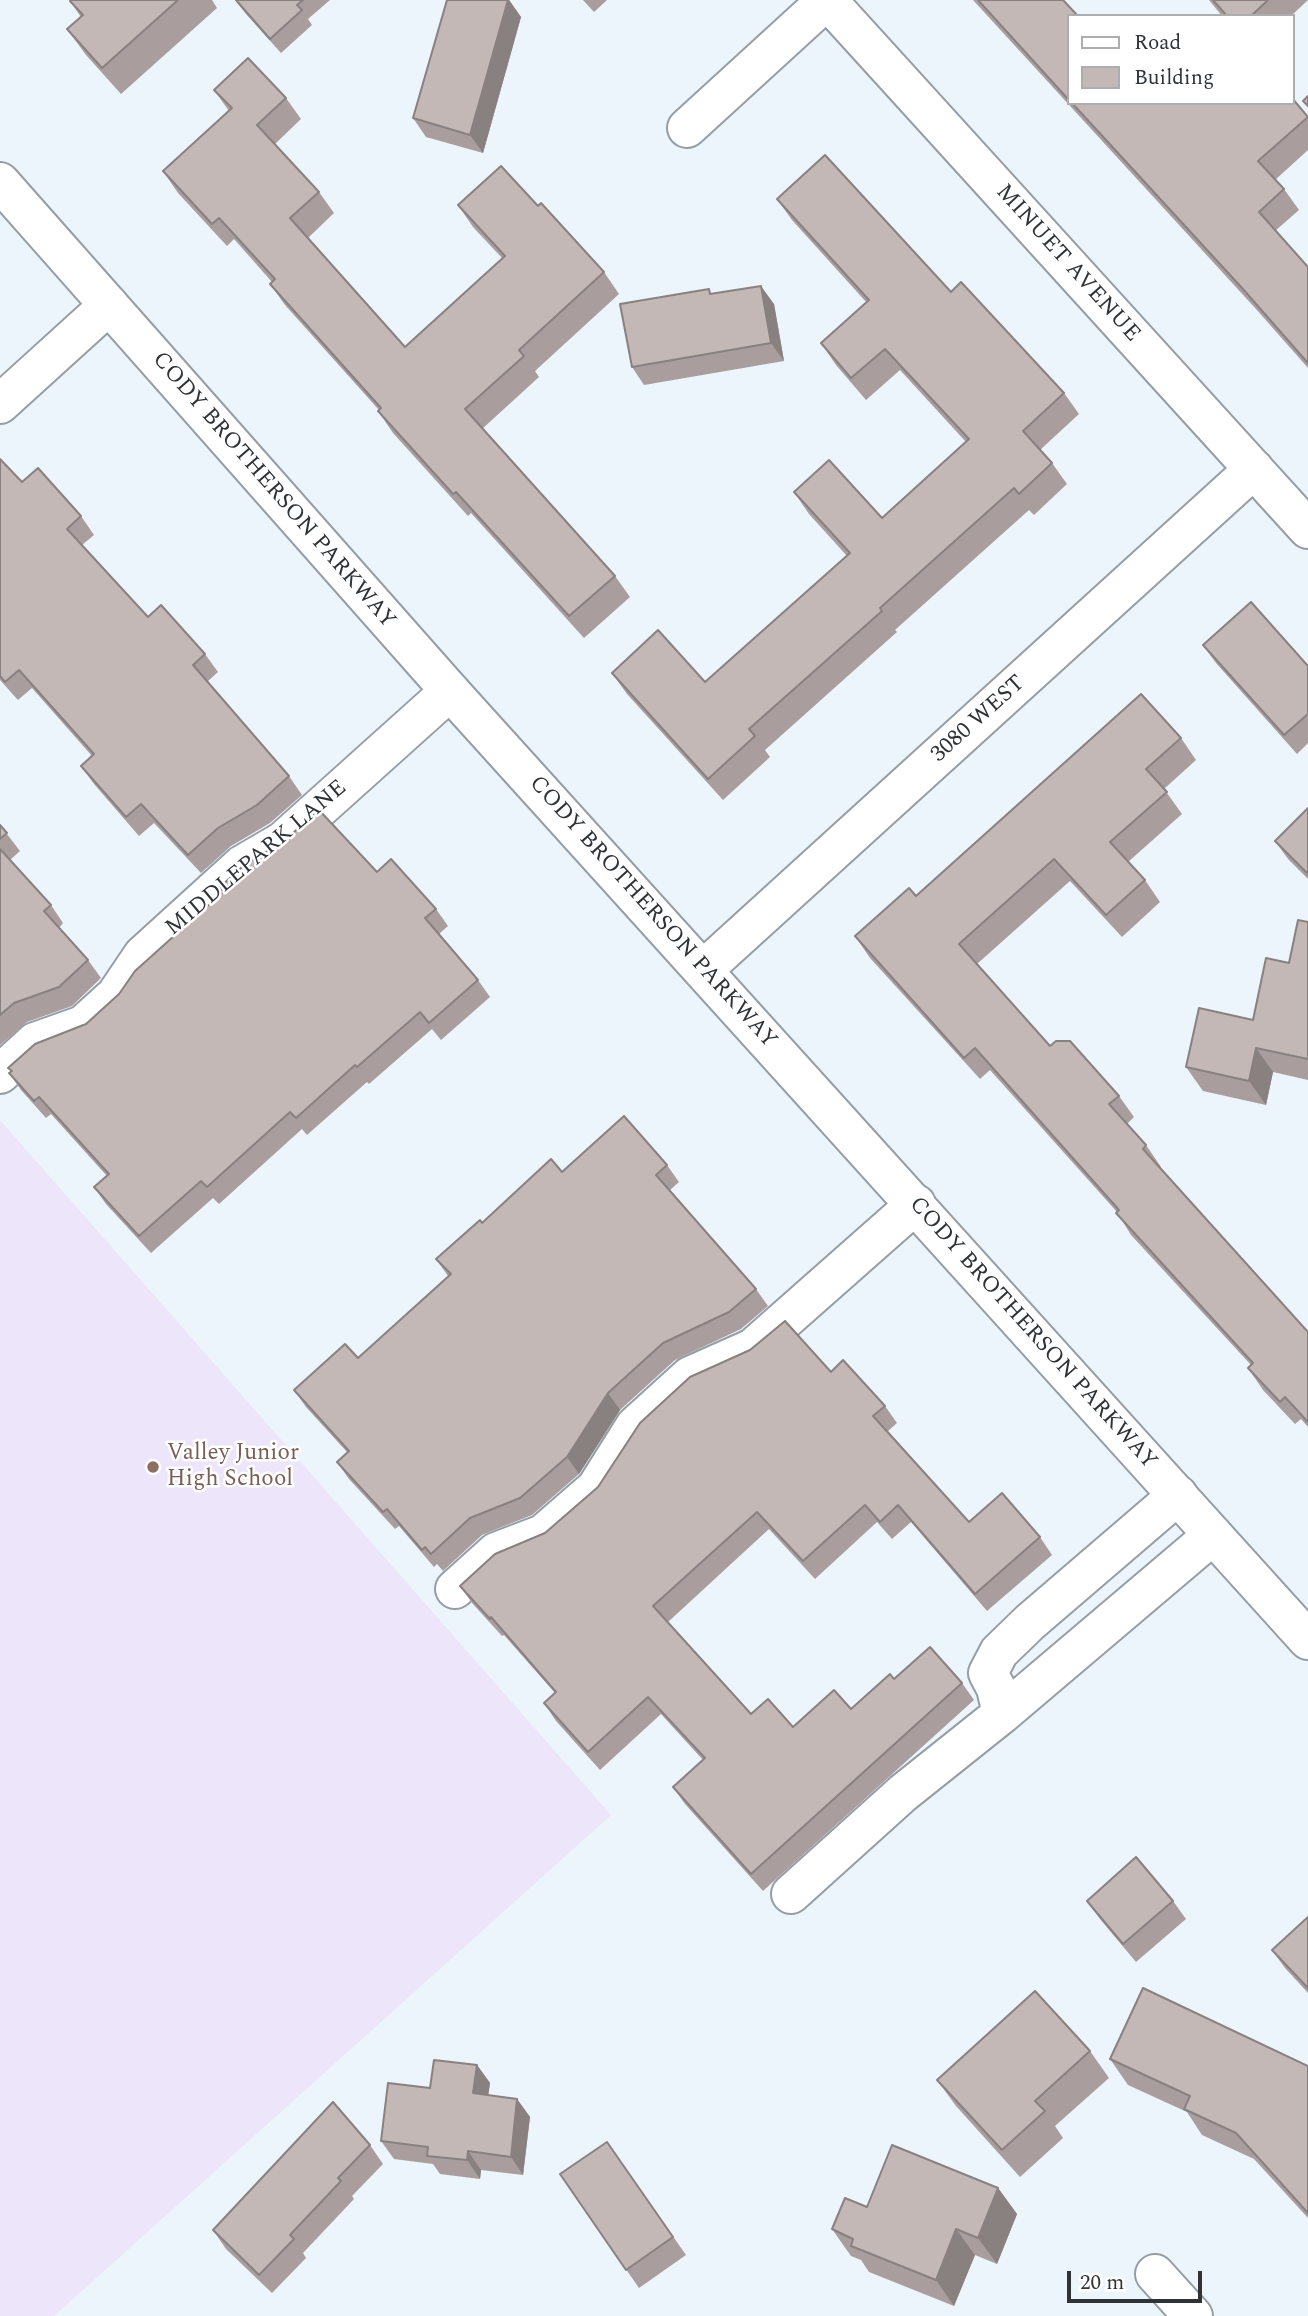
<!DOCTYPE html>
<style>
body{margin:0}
#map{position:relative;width:1308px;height:2316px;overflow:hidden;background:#ecf4fc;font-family:Spectral,serif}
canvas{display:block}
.legend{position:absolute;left:1067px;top:14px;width:228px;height:91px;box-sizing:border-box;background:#fff;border:2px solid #acadaf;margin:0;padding:9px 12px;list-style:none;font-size:21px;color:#303336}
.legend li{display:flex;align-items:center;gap:14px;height:35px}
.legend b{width:35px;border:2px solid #acadaf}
.scale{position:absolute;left:1067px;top:2271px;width:135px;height:32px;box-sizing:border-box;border:4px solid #303336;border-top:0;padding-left:9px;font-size:21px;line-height:24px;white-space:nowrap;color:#303336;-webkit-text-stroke:5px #fff;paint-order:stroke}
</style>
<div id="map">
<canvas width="1308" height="2316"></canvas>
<ul class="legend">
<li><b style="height:9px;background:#fff"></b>Road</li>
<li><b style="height:19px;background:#c4b8b7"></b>Building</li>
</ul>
<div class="scale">20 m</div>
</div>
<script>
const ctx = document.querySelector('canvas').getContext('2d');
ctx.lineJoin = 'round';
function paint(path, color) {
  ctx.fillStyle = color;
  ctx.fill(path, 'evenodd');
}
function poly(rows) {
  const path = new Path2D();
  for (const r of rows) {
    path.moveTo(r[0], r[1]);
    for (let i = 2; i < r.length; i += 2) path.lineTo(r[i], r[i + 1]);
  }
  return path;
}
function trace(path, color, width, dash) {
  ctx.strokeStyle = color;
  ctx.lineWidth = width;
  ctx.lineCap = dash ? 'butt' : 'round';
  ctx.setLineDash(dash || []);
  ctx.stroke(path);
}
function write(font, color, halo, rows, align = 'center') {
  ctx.font = font + ' Spectral,serif';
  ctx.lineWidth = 5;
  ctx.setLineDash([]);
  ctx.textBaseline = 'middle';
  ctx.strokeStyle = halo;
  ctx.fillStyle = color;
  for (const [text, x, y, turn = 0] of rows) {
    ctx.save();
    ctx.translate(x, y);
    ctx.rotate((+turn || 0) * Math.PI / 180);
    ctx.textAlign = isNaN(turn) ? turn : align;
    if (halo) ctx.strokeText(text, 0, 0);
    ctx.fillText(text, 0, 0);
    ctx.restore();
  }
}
paint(poly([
 [0,1120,611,1815,54,2316,0,2316]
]), '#ede5fa');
const minor = poly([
 [827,0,1308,529],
 [687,128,827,0],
 [0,404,109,305],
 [703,970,1254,469],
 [0,1074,35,1042,83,1025,116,995,143,955,242,865,283,841,450,691],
 [455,1589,496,1552,543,1534,596,1488,635,1426,690,1376,753,1348,916,1204],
 [1002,1714,1213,1535],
 [791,1894,903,1793,1002,1714,996,1688,988,1673,999,1652,1030,1622,1178,1495],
 [1155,2274,1193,2316]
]);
const major = poly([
 [0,182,450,691,1308,1640]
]);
trace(minor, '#969ea5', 42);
trace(major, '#969ea5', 42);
trace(minor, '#fff', 38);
trace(major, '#fff', 38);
paint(poly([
 [71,0,212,0,217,8,121,94,86,55,67,29,81,17,70,1],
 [235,0,330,0,308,19,312,25,281,53,246,14],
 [447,0,509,0,521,17,483,153,426,137,413,118],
 [583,0,607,0,594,12],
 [973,0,1063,0,1068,16,1068,103,1292,103,1308,117,1308,150,1275,180,1284,189,1299,210,1275,231,1308,267,1308,368,1256,309],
 [1209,0,1308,0,1291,16,1222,16],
 [214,90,286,98,301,119,275,144,319,192,334,213,308,238,405,347,502,258,473,227,458,205,538,206,604,272,619,294,535,371,539,377,482,429,615,576,630,597,584,638,471,513,468,516,393,433,378,411,379,410,285,305,270,284,272,282,234,239,227,246,178,193,163,171,229,111],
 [777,199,951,292,1064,393,1079,414,1040,450,1052,463,1067,484,1034,515,1029,510,895,630,897,632,765,750,770,757,723,800,627,694,612,673,705,682,847,556,809,514,794,492,882,518,966,442,900,370,866,400,836,365,821,343,867,303,792,220],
 [713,294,774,304,784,361,644,385,632,367],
 [0,459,22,482,81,516,94,535,82,545,148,617,205,654,218,672,207,682,289,776,302,795,270,823,231,846,201,873,154,823,139,836,94,784,81,766,92,756,32,688,18,700,0,680],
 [1203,645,1308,666,1308,743,1297,754,1216,663],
 [1181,738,1196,760,1164,789,1182,814,1128,862,1145,880,1160,902,1122,937,1070,881,977,964,1050,1046,1119,1096,1134,1117,1127,1124,1146,1145,1161,1167,1160,1168,1308,1332,1308,1427,1301,1419,1295,1424,1263,1390,1248,1368,1251,1365,1131,1235,1117,1212,990,1070,980,1079,870,958,855,936,916,896],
 [1308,808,1308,879,1288,859,1275,841],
 [0,825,20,851,10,860,51,905,63,923,59,928,88,960,101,978,72,1006,27,1022,0,1045],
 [377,872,436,909,448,926,439,934,478,980,490,997,441,1040,432,1029,369,1084,367,1082,307,1135,302,1129,219,1204,213,1198,151,1253,106,1204,94,1187,107,1176,51,1114,46,1118,21,1090,9,1073,86,1024,119,994,222,893,219,888],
 [1308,922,1308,1080,1273,1072,1266,1105,1203,1091,1186,1067,1253,1020,1289,963],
 [667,1165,679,1182,669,1191,756,1289,768,1306,741,1329,675,1360,620,1410,579,1474,532,1515,482,1535,443,1571,437,1564,434,1567,399,1526,395,1529,349,1479,337,1462,347,1452,306,1407,294,1390,358,1358,448,1276,436,1259,482,1223,562,1172],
 [831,1372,885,1406,897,1423,888,1431,969,1522,1040,1537,1052,1555,987,1611,911,1522,892,1539,877,1522,815,1579,769,1529,668,1622,751,1714,793,1727,851,1709,894,1679,962,1683,974,1700,763,1891,685,1804,673,1787,703,1760,661,1714,600,1770,556,1721,544,1703,555,1693,504,1635,502,1636,472,1603,460,1586,545,1533],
 [1087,1901,1173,1901,1186,1919,1136,1962,1100,1919],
 [1308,1917,1308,1993,1285,1968,1272,1950],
 [1271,2049,1308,2066,1308,2221,1308,2218,1254,2159,1202,2135,1187,2112,1128,2085,1110,2059],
 [1090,2051,1109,2078,1055,2126,1063,2138,1020,2177,956,2106,937,2080],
 [477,2065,490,2083,488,2095,517,2099,530,2117,523,2175,481,2170,480,2179,440,2174,433,2164,394,2159,381,2141,430,2088],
 [607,2142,686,2255,639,2288,560,2174],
 [370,2145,383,2164,352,2196,354,2199,303,2253,306,2258,272,2293,226,2249,213,2230],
 [998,2188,1017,2214,997,2264,975,2255,954,2306,869,2272,861,2260,851,2256,832,2229,867,2207]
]), '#a99e9d');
paint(poly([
 [508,0,509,0,521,17,483,153,470,135],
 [761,286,774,304,784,361,771,343],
 [1256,1048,1273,1072,1266,1105,1249,1081],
 [608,1393,620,1410,579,1474,567,1457],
 [477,2065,490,2083,486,2112,473,2093],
 [517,2099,530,2117,523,2175,511,2157],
 [468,2151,481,2170,480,2179,467,2160],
 [998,2188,1017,2214,997,2264,978,2238],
 [956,2229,975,2255,954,2306,936,2280]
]), '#898180');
const building = poly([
 [71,0,178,0,102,68,67,29,83,15,70,1,71,0],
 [236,0,303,0,297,5,302,10,270,39,236,0],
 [447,0,508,0,470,135,413,118,447,0],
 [978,0,1063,0,1078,16,1068,16,1068,99,978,0],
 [1213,0,1268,0,1251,16,1227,16,1213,0],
 [248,58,286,98,257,125,319,192,290,218,405,347,505,256,458,205,501,166,538,206,541,203,604,272,519,350,524,356,465,409,615,576,569,616,456,492,453,494,378,411,381,408,270,284,275,279,219,218,212,224,163,171,232,108,214,90,248,58],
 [1308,96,1308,106,1303,101,1308,96],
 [1292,98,1308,117,1258,161,1284,189,1259,212,1308,267,1308,363,1242,288,1072,103,1292,103,1292,98],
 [825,155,951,292,961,282,1064,393,1023,431,1052,463,1019,494,1014,488,880,608,882,611,749,729,755,736,708,779,612,673,658,630,705,682,850,553,794,492,829,460,882,518,969,439,885,349,851,378,821,343,869,300,777,199,825,155],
 [761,286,771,343,632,367,620,304,709,289,710,294,761,286],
 [0,459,22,482,38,468,81,516,67,529,148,617,161,605,205,654,193,665,289,776,257,805,218,828,188,855,141,804,126,817,81,766,94,754,19,670,5,682,0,676,0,459],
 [1251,602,1308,666,1308,714,1284,735,1203,645,1251,602],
 [1141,694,1181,738,1146,769,1167,792,1110,842,1145,880,1106,915,1054,859,959,944,1050,1046,1056,1041,1070,1041,1119,1096,1109,1104,1146,1145,1143,1149,1308,1332,1308,1422,1285,1397,1280,1402,1248,1368,1253,1363,1116,1213,1119,1210,975,1048,964,1058,855,936,909,888,916,896,1141,694],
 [1308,808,1308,874,1275,841,1308,808],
 [319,810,377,872,391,859,436,909,425,918,478,980,429,1023,420,1012,357,1067,355,1065,296,1118,290,1112,207,1187,201,1181,139,1236,94,1187,109,1174,39,1097,34,1101,9,1073,12,1071,8,1068,35,1044,86,1024,119,994,135,971,223,892,219,888,243,866,285,840,319,810],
 [0,825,7,833,0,839,0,825],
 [0,849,51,905,44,911,88,960,59,987,14,1003,0,1015,0,849],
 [1298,920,1308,922,1308,1059,1256,1048,1249,1081,1186,1067,1199,1008,1253,1020,1266,958,1289,963,1298,920],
 [624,1116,667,1165,656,1175,756,1289,729,1312,663,1343,608,1393,567,1457,520,1498,470,1518,431,1554,425,1547,422,1550,387,1509,383,1512,337,1462,349,1451,294,1390,345,1344,358,1358,451,1274,436,1259,480,1220,482,1223,551,1159,562,1172,624,1116],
 [785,1321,831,1372,843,1360,885,1406,873,1416,969,1522,1002,1493,1040,1537,975,1594,898,1505,880,1522,865,1505,803,1561,757,1512,653,1606,751,1714,768,1699,793,1727,834,1690,851,1709,890,1674,894,1679,930,1647,962,1683,751,1874,673,1787,705,1758,648,1697,588,1752,544,1703,556,1692,491,1617,490,1619,460,1586,495,1554,545,1533,598,1487,640,1423,690,1377,750,1350,785,1321],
 [1136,1857,1173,1901,1123,1944,1087,1901,1136,1857],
 [1308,1917,1308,1988,1272,1950,1308,1917],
 [1143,1988,1308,2066,1308,2213,1236,2133,1184,2109,1190,2096,1110,2059,1143,1988],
 [1035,1991,1090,2051,1035,2101,1045,2111,1002,2150,937,2080,1035,1991],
 [434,2060,477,2065,473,2093,517,2099,511,2157,468,2151,467,2160,427,2156,428,2147,381,2141,388,2083,430,2088,434,2060],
 [333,2102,370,2145,338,2178,341,2181,290,2235,294,2239,259,2275,213,2230,333,2102],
 [607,2142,673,2237,626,2270,560,2174,607,2142],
 [892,2145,998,2188,978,2238,956,2229,936,2280,851,2246,853,2239,832,2229,845,2198,867,2207,892,2145]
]);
paint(building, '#c4b8b7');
trace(building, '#898180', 2);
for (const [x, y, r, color] of [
 [153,1467,7,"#8d6e63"]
]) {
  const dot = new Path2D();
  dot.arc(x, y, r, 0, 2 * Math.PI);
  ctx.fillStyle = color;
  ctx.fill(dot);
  trace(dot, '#fff', 2.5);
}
write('23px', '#303336', '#fff', [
 ["MINUET AVENUE",1067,264,48],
 ["CODY BROTHERSON PARKWAY",273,491,49],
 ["3080 WEST",979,720,-42],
 ["MIDDLEPARK LANE",257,859,-40],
 ["CODY BROTHERSON PARKWAY",652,913,48],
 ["CODY BROTHERSON PARKWAY",1032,1334,48]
]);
write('23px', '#785e54', '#fff', [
 ["Valley Junior",167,1454],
 ["High School",167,1480]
], 'left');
</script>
